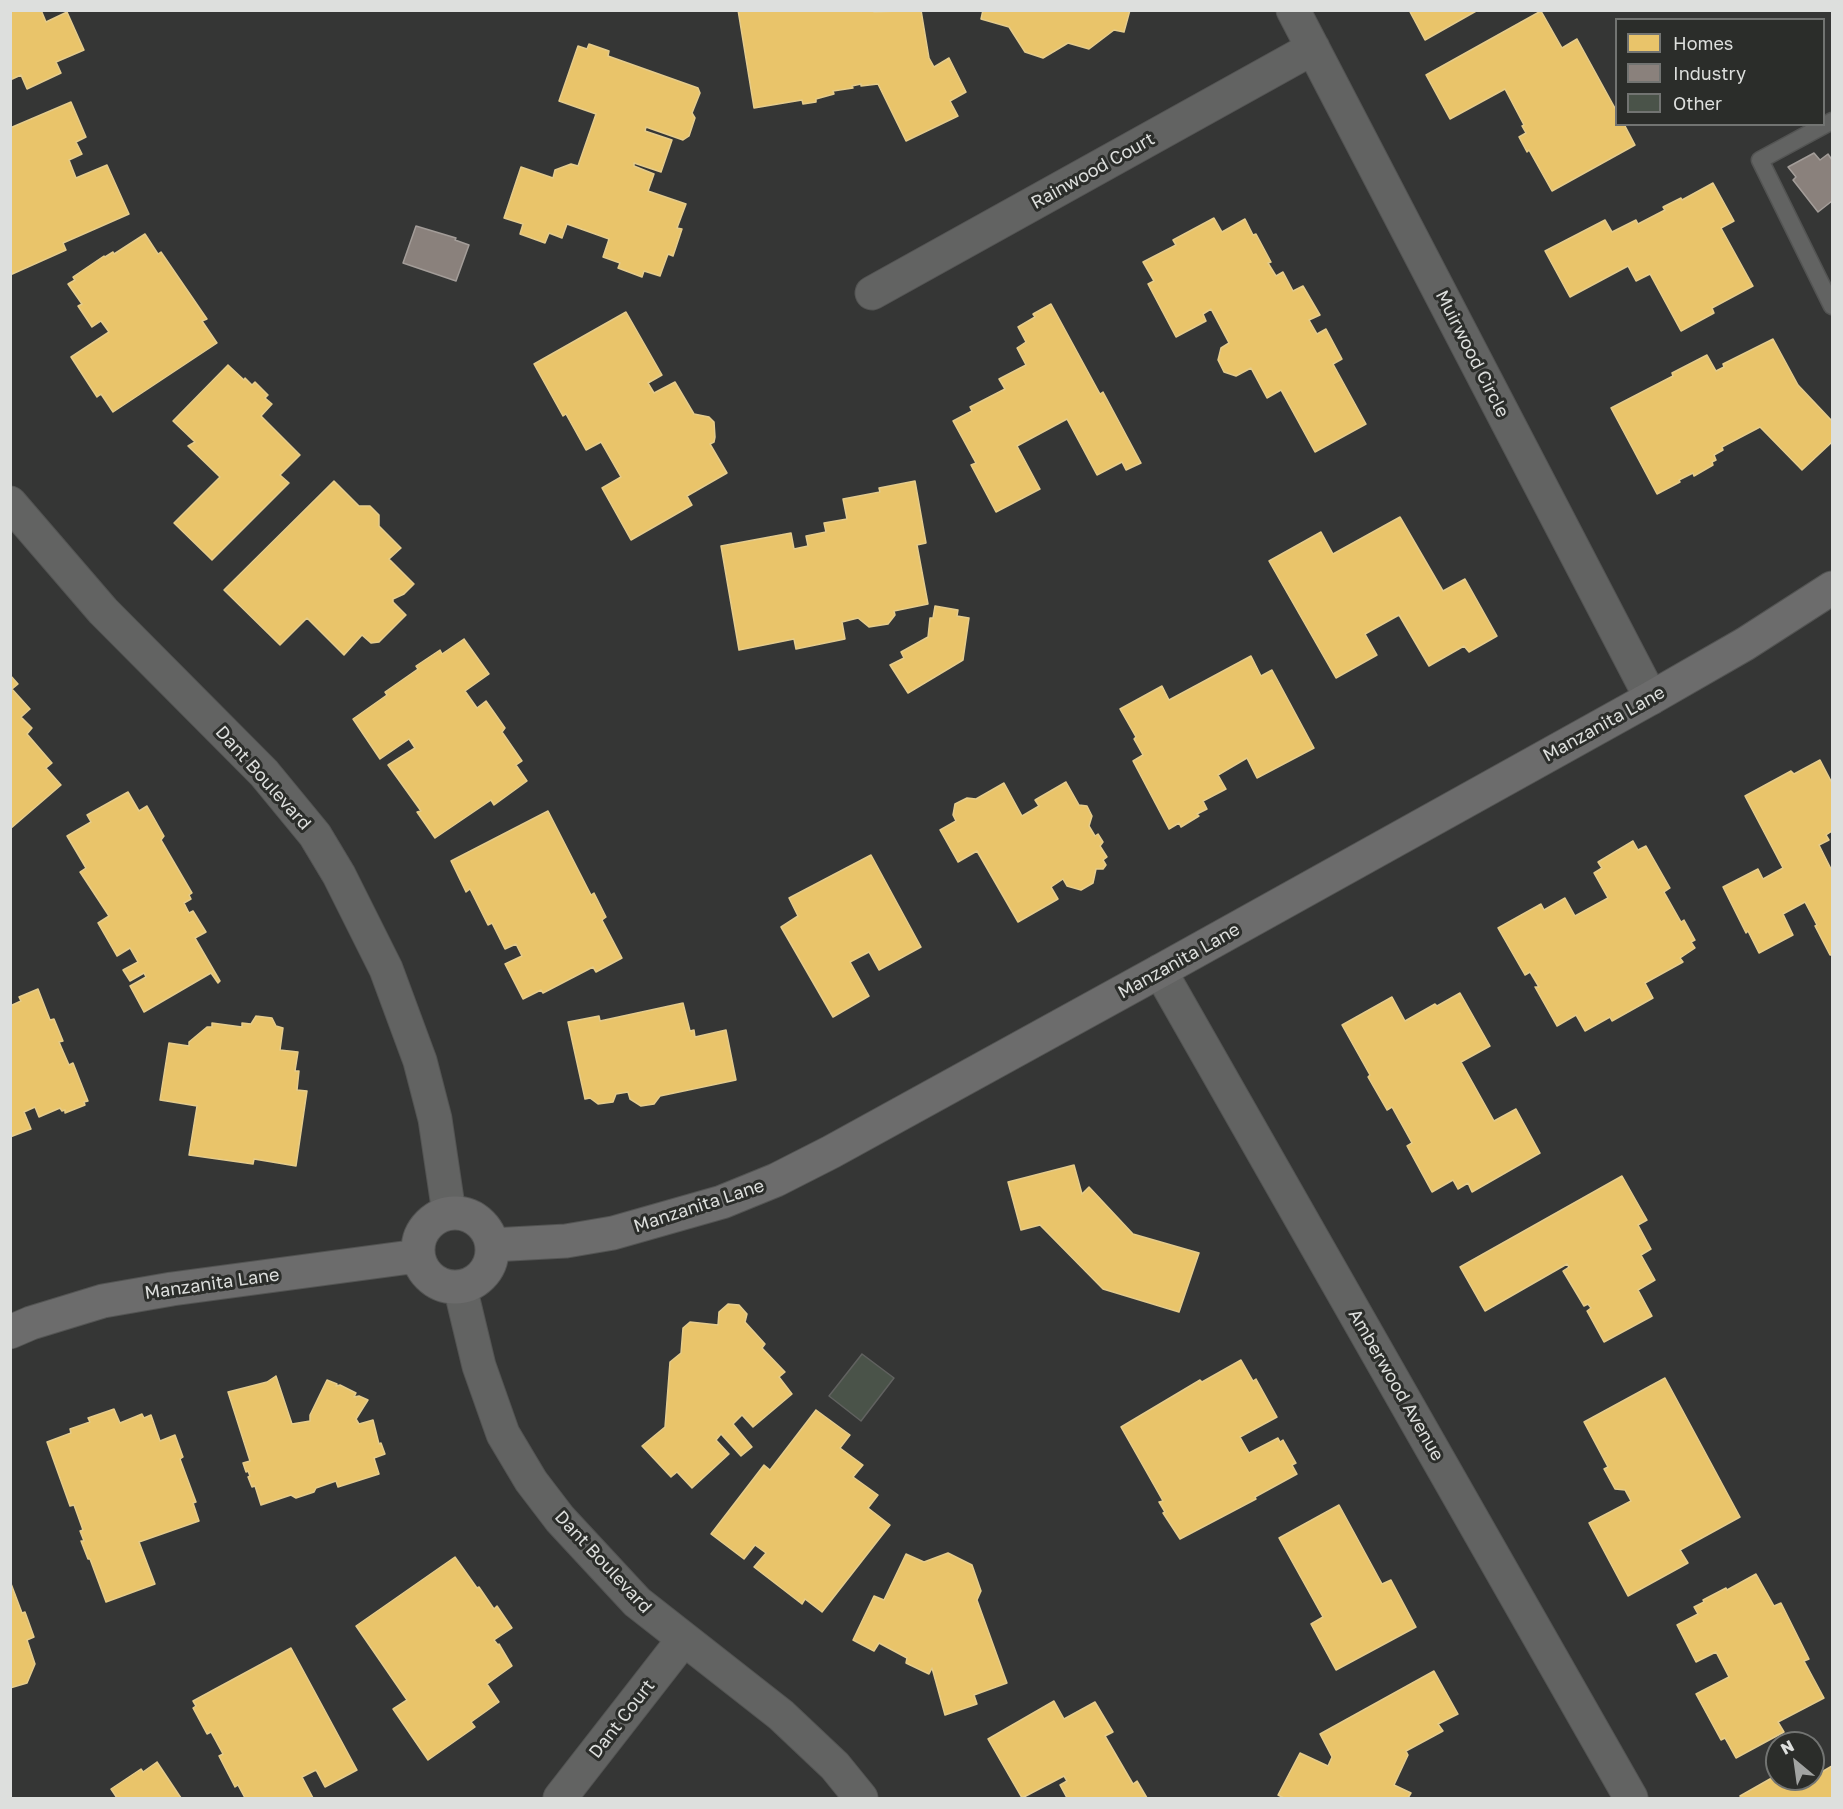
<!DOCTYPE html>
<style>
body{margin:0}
#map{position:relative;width:1843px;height:1809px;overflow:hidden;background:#353635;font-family:"Golos Text",sans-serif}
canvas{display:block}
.frame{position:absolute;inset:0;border:12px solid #dddfdd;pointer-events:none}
.legend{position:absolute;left:1615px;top:18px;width:210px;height:108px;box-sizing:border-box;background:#2b2d2a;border:2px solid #727472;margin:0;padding:8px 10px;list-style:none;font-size:18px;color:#dddfdd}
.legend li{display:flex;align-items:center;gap:12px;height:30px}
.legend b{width:30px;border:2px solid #727472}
.north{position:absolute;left:1765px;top:1731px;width:60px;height:60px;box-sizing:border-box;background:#2b2d2a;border:2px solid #727472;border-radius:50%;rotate:331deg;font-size:16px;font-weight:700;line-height:24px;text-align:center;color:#dddfdd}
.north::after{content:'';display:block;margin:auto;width:21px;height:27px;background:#a2a4a2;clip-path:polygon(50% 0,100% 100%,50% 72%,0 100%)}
</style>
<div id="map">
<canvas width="1843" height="1809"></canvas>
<div class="frame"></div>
<ul class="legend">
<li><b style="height:16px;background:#e9c46a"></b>Homes</li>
<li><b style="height:16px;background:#8a817c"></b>Industry</li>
<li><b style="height:16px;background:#4a5349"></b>Other</li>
</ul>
<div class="north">N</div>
</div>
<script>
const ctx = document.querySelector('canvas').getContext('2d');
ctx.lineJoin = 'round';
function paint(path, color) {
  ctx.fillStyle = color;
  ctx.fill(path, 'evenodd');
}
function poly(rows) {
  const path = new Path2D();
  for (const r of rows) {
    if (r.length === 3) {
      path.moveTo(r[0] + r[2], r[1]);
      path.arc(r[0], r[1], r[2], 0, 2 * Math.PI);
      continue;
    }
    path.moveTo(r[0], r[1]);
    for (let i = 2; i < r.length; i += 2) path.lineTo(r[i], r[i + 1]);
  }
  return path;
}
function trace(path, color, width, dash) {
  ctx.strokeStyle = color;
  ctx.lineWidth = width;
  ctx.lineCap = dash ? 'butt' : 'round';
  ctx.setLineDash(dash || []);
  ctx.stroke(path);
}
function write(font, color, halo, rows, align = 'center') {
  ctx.font = font + ' "Golos Text",sans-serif';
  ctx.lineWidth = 6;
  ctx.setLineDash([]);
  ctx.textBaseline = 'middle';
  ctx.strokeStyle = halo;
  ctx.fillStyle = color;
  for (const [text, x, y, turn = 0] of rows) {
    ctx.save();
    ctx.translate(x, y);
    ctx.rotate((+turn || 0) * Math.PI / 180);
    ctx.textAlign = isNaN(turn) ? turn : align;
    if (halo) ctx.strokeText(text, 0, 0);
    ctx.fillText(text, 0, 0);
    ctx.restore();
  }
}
const homes = poly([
 [10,10,41,10,46,22,67,12,84,50,56,62,61,73,27,89,21,75,10,80,10,10],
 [738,10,874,10,874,12,921,10,929,58,934,67,949,58,966,92,950,101,958,116,906,141,878,84,861,86,861,84,852,86,853,88,833,91,834,94,816,99,816,102,803,104,802,100,754,108,738,10],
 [983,10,1130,10,1124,32,1114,30,1089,49,1068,43,1043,58,1025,52,1009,27,981,19,983,10],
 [1409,10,1478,10,1425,40,1409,10],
 [1541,11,1562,48,1577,39,1616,110,1616,124,1624,124,1635,145,1552,191,1529,150,1527,152,1519,137,1526,133,1522,126,1524,125,1505,89,1450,119,1426,75,1541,11],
 [589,44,609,51,608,56,698,88,700,93,692,113,695,118,689,136,683,140,646,127,645,131,672,140,661,172,634,163,634,166,654,174,648,191,686,204,677,228,682,229,673,256,668,254,660,276,644,271,642,277,618,268,620,263,603,257,609,239,567,224,562,238,549,233,545,243,520,234,523,224,504,218,521,167,553,178,555,170,571,164,578,166,596,114,559,101,578,46,587,49,589,44],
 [71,102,86,137,76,142,82,154,69,160,76,178,107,165,129,214,63,243,66,250,10,275,10,128,71,102],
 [1713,183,1734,221,1721,228,1753,286,1712,308,1714,313,1681,331,1650,274,1636,281,1628,266,1570,297,1545,251,1605,220,1612,232,1636,220,1638,224,1665,210,1663,207,1681,198,1682,200,1713,183],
 [1214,218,1222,232,1245,219,1253,235,1256,234,1271,262,1268,263,1276,276,1283,272,1293,291,1303,286,1320,315,1309,320,1317,334,1326,329,1342,359,1333,364,1366,424,1315,452,1281,390,1267,398,1251,368,1236,376,1224,372,1218,360,1221,348,1229,343,1211,309,1203,314,1206,321,1176,337,1148,284,1154,281,1143,262,1176,245,1173,240,1214,218],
 [145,234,158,254,161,252,207,319,202,321,217,343,113,412,101,394,97,397,71,357,109,332,101,321,92,327,78,306,82,304,68,284,75,280,73,277,104,256,105,257,113,252,114,254,145,234],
 [1051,304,1100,394,1103,392,1141,463,1126,470,1122,462,1097,475,1067,419,1017,446,1040,489,996,512,971,465,976,463,953,421,972,411,970,407,1005,389,999,379,1026,365,1017,348,1026,342,1018,327,1035,317,1033,314,1051,304],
 [626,312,662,375,648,383,654,393,675,382,694,414,709,417,714,422,715,437,714,442,710,444,727,473,687,496,692,505,631,540,602,488,621,477,601,442,586,450,566,414,563,416,534,364,626,312],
 [1773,339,1798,385,1832,421,1832,442,1802,470,1760,427,1722,447,1723,450,1714,455,1716,460,1712,462,1713,465,1694,476,1693,473,1679,480,1680,482,1657,494,1611,408,1673,376,1672,373,1707,355,1716,371,1724,367,1723,364,1773,339],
 [228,365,244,380,245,378,252,385,255,382,268,395,265,398,272,404,261,416,300,455,280,475,289,483,212,560,174,523,220,477,188,446,195,442,173,421,228,365],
 [334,481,359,506,370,506,379,515,379,526,401,548,389,559,414,584,404,594,393,599,393,602,406,615,379,642,371,643,362,635,344,655,307,618,280,645,224,590,334,481],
 [915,481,926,543,917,545,928,604,894,611,895,615,888,624,869,627,858,618,842,622,845,639,796,649,794,639,739,650,721,546,791,533,794,549,808,546,806,536,826,532,824,523,847,519,843,499,880,492,879,488,915,481],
 [1400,517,1443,591,1465,579,1497,636,1469,652,1464,646,1429,666,1399,615,1365,634,1377,655,1336,678,1269,561,1321,532,1333,554,1400,517],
 [935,606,958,610,957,616,969,618,963,660,908,693,890,665,904,658,901,652,928,637,930,618,933,618,935,606],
 [464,639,489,674,465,691,477,708,486,701,505,728,502,732,522,761,516,765,527,781,494,805,491,800,435,838,417,812,421,811,388,765,415,748,409,739,380,759,353,719,387,695,385,692,418,669,416,666,440,650,442,654,464,639],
 [1251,656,1261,676,1272,670,1314,748,1257,778,1247,758,1218,775,1226,789,1203,801,1207,809,1197,814,1199,816,1181,827,1179,823,1169,829,1133,761,1143,755,1134,739,1136,737,1120,709,1162,686,1169,700,1251,656],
 [10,675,18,684,12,689,30,709,21,717,32,728,27,734,52,763,46,768,61,785,10,829,10,675],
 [1820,760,1832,783,1832,831,1826,835,1829,840,1819,845,1832,871,1832,955,1830,955,1815,926,1817,925,1805,902,1783,914,1793,935,1759,953,1748,931,1746,933,1723,887,1758,869,1763,879,1783,868,1745,796,1791,771,1794,774,1820,760],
 [1066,782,1079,805,1087,806,1092,816,1089,826,1095,836,1098,834,1103,842,1100,846,1107,857,1103,860,1106,865,1103,869,1096,869,1093,883,1081,890,1067,886,1063,879,1051,887,1058,899,1018,922,977,851,958,862,940,830,956,821,953,815,955,804,967,798,976,799,1004,783,1022,816,1039,806,1035,800,1066,782],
 [128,792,139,811,147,806,164,836,161,840,192,893,189,895,191,899,184,903,189,913,193,911,206,932,195,938,220,981,218,983,211,973,144,1012,130,986,146,977,144,973,130,981,123,970,138,962,130,948,117,956,98,923,109,916,80,872,86,868,67,836,91,822,87,815,128,792],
 [548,811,591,895,594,893,606,917,602,920,622,958,596,972,593,967,543,993,541,990,523,999,505,964,522,956,516,944,505,949,492,923,488,925,470,889,466,892,451,861,548,811],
 [1633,841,1638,850,1646,846,1670,888,1664,892,1681,922,1684,920,1695,940,1691,942,1695,948,1680,958,1683,962,1645,983,1653,998,1612,1021,1610,1017,1585,1031,1576,1015,1557,1026,1535,987,1539,987,1530,972,1525,975,1498,928,1541,904,1544,910,1565,898,1575,916,1608,898,1594,873,1602,868,1598,862,1633,841],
 [871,855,921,947,879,970,869,952,850,962,869,996,833,1017,781,927,798,916,789,898,871,855],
 [38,989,50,1020,54,1019,63,1041,59,1042,69,1065,73,1063,88,1101,84,1102,85,1105,65,1113,65,1110,62,1111,60,1108,39,1117,35,1107,24,1112,31,1129,10,1137,10,1006,21,1001,19,997,38,989],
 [1460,993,1490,1046,1461,1062,1494,1121,1516,1109,1540,1153,1472,1192,1468,1183,1458,1189,1453,1180,1432,1192,1407,1146,1412,1143,1392,1107,1387,1110,1368,1077,1370,1075,1342,1025,1392,997,1405,1021,1435,1004,1437,1006,1460,993],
 [683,1003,690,1031,694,1030,695,1037,726,1030,736,1080,660,1096,654,1104,641,1106,630,1099,628,1092,616,1094,613,1102,598,1104,590,1098,585,1099,568,1022,599,1016,600,1021,683,1003],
 [256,1016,272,1018,276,1026,283,1028,280,1050,298,1052,295,1071,299,1071,297,1090,307,1091,296,1166,254,1159,253,1164,189,1155,197,1106,160,1100,169,1043,189,1046,189,1042,207,1027,212,1027,212,1023,242,1027,242,1023,251,1024,256,1016],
 [1074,1165,1082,1194,1089,1187,1133,1234,1199,1253,1179,1312,1103,1289,1040,1225,1021,1230,1008,1182,1074,1165],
 [1622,1176,1647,1220,1638,1225,1651,1249,1641,1255,1655,1280,1638,1290,1652,1316,1604,1342,1587,1311,1591,1308,1588,1304,1584,1306,1563,1271,1569,1267,1567,1264,1485,1311,1460,1267,1622,1176],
 [728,1304,739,1305,747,1314,745,1322,765,1344,762,1348,785,1372,779,1377,792,1394,753,1427,742,1415,733,1424,752,1447,741,1456,721,1434,716,1440,729,1454,692,1488,677,1472,671,1477,642,1446,665,1427,670,1362,681,1353,683,1328,690,1322,718,1325,719,1312,728,1304],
 [1241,1360,1253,1381,1256,1379,1277,1417,1240,1437,1249,1453,1278,1438,1280,1442,1283,1440,1296,1463,1292,1465,1297,1474,1255,1497,1256,1499,1180,1539,1163,1513,1165,1512,1159,1502,1163,1501,1121,1427,1200,1380,1202,1382,1241,1360],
 [276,1376,292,1424,310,1421,310,1415,327,1380,337,1384,336,1386,340,1385,356,1393,354,1397,359,1396,368,1400,356,1419,359,1424,373,1420,379,1444,381,1443,385,1454,374,1458,379,1474,338,1487,336,1481,316,1488,314,1492,296,1498,291,1495,261,1505,255,1486,252,1487,248,1477,250,1476,248,1471,246,1472,243,1463,250,1461,228,1392,267,1382,276,1376],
 [1665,1378,1740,1517,1680,1550,1688,1563,1628,1596,1589,1523,1631,1501,1625,1490,1615,1489,1604,1469,1608,1467,1584,1422,1665,1378],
 [114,1409,120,1423,142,1414,144,1418,151,1415,160,1441,175,1435,183,1457,180,1459,196,1502,193,1503,199,1521,139,1542,155,1584,106,1602,90,1559,88,1559,81,1541,84,1541,80,1531,83,1530,74,1505,70,1506,47,1442,71,1433,70,1429,90,1422,88,1418,114,1409],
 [816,1410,850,1435,840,1448,863,1465,853,1477,878,1495,868,1508,890,1525,822,1612,805,1599,802,1604,754,1567,766,1553,755,1545,744,1559,711,1534,764,1465,770,1470,816,1410],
 [1339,1505,1382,1584,1391,1580,1416,1627,1336,1670,1311,1624,1323,1617,1279,1538,1339,1505],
 [948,1553,972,1565,981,1591,977,1600,1007,1683,974,1695,977,1704,945,1715,932,1668,929,1674,906,1663,907,1658,879,1643,874,1651,853,1640,874,1596,884,1600,906,1554,924,1562,948,1553],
 [455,1557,477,1588,479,1587,494,1609,497,1606,512,1628,494,1640,498,1645,499,1644,512,1666,487,1684,499,1702,471,1722,475,1727,428,1760,393,1709,407,1700,356,1626,455,1557],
 [1756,1574,1774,1606,1781,1603,1809,1659,1804,1661,1824,1698,1778,1722,1784,1732,1736,1758,1725,1738,1721,1740,1696,1694,1729,1677,1716,1652,1696,1662,1677,1625,1698,1614,1694,1607,1704,1602,1703,1600,1726,1588,1727,1590,1756,1574],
 [10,1581,22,1613,25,1612,34,1637,27,1640,35,1664,27,1683,10,1688,10,1581],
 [291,1648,357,1770,325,1787,316,1770,302,1777,313,1798,245,1798,238,1785,235,1787,219,1756,223,1754,211,1732,207,1734,193,1708,196,1706,193,1701,291,1648],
 [1434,1671,1458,1714,1438,1724,1443,1731,1406,1751,1408,1755,1394,1785,1411,1793,1408,1798,1284,1798,1278,1795,1300,1753,1328,1766,1332,1757,1320,1734,1434,1671],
 [1054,1701,1064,1719,1095,1702,1113,1732,1105,1736,1133,1784,1137,1781,1147,1798,1067,1798,1060,1785,1067,1781,1064,1776,1022,1798,988,1739,1054,1701],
 [157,1762,181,1798,117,1798,111,1789,141,1769,143,1772,157,1762],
 [1832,1766,1832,1798,1741,1798,1740,1796,1777,1775,1777,1779,1796,1779,1798,1784,1806,1779,1813,1779,1813,1777,1832,1766]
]);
paint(homes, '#e9c46a');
trace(homes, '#e5cc8c', 1.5);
const industry = poly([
 [1814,153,1820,160,1828,154,1832,160,1832,201,1818,212,1793,180,1796,177,1788,167,1814,153],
 [416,226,456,238,455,240,469,245,456,281,403,263,416,226]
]);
paint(industry, '#8a817c');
trace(industry, '#a39d99', 1.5);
const building = poly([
 [862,1354,894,1378,861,1421,829,1396,862,1354]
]);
paint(building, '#4a5349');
trace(building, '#616260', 1.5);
const lane = poly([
 [1832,121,1760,160,1832,306]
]);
const street = poly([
 [1293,10,1651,698],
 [872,293,1313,48],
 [10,503,103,611,264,773,315,835,339,875,386,969,420,1061,435,1119,449,1213],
 [1160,971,1631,1798],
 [460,1287,479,1366,503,1434,531,1481,560,1519,637,1602,781,1715,835,1766,861,1798],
 [560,1798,683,1640]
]);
const secondary = poly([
 [455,1250,37],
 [492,1245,566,1241,613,1233,722,1202,776,1180,831,1152,1160,971,1651,698,1745,644,1832,588],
 [10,1332,31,1323,103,1301,172,1289,418,1256]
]);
trace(lane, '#535453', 19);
trace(street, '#535453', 35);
trace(secondary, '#535453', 35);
trace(lane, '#626362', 16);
trace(street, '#626362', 33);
trace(secondary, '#6c6c6c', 33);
write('18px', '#dddfdd', '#2b2d2a', [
 ["Rainwood Court",1093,171,-29],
 ["Muirwood Circle",1472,354,63],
 ["Manzanita Lane",1604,724,-29],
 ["Dant Boulevard",263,778,48],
 ["Manzanita Lane",1179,961,-29],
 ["Manzanita Lane",699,1206,-18],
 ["Manzanita Lane",212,1284,-8],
 ["Amberwood Avenue",1396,1385,60],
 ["Dant Boulevard",603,1562,47],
 ["Dant Court",622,1719,-52]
]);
</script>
